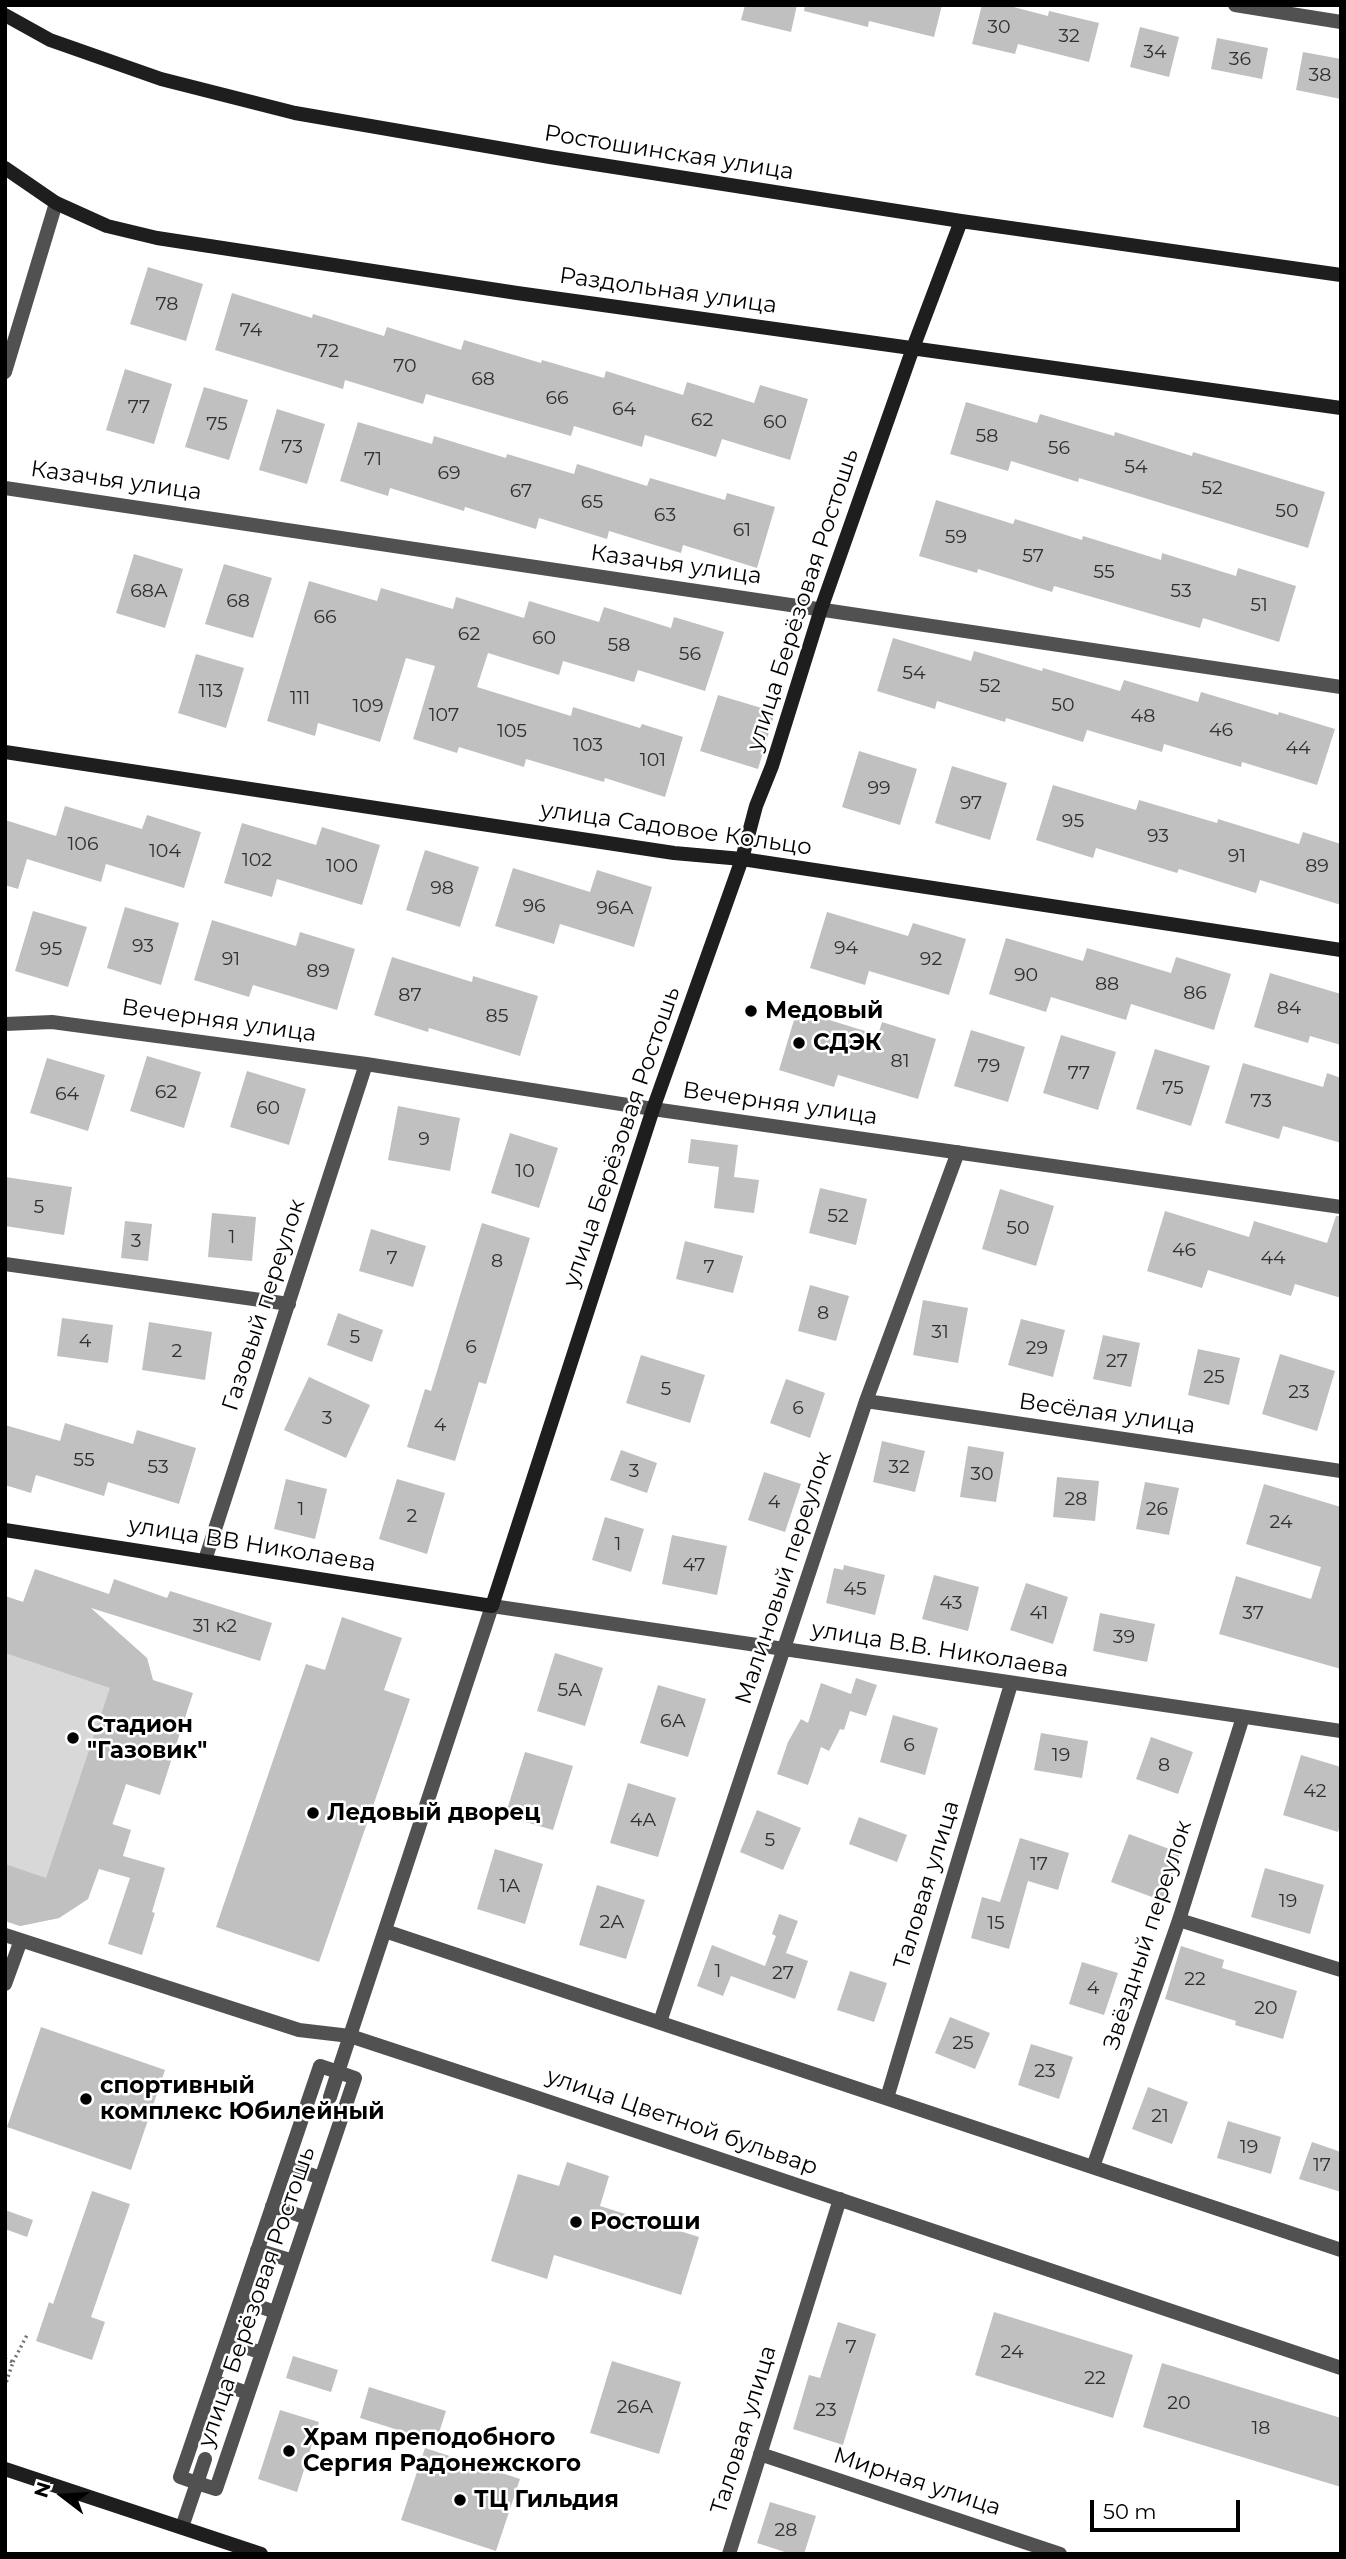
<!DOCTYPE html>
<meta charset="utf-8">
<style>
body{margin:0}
#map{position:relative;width:1346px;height:2559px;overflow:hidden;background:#fff;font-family:Montserrat,sans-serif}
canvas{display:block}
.frame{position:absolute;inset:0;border:7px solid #000;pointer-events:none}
.north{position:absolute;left:28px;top:2461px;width:70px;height:70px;-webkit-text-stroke:5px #fff;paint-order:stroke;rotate:287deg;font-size:19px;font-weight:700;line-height:28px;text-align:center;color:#000}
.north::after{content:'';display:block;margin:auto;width:24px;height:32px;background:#000;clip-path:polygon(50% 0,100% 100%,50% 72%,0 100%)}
.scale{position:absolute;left:1090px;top:2500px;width:150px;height:32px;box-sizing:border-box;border:4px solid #000;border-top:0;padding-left:9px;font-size:21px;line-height:24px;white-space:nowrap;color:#000;-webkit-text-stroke:5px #fff;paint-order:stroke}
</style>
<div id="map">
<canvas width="1346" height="2559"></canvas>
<div class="frame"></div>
<div class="north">N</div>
<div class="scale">50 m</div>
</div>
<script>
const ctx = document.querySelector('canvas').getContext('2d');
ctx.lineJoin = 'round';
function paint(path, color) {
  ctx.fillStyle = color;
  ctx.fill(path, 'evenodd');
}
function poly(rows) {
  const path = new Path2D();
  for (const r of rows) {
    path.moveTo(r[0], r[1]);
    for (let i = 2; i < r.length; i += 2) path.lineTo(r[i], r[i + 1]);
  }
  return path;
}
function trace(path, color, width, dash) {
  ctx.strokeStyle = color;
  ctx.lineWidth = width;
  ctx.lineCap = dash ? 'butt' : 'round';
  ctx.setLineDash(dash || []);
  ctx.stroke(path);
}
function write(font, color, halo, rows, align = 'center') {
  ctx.font = font + ' Montserrat,sans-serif';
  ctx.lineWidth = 5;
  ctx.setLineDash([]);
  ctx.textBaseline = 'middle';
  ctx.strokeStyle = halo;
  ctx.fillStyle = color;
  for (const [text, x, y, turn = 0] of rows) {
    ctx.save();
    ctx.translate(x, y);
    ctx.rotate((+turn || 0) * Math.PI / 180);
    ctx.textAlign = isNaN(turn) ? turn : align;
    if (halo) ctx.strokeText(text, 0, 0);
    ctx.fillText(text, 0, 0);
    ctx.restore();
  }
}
paint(poly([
 [5,1596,122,1636,147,1658,156,1693,88,1899,59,1918,20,1926,5,1921]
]), '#d8d8d8');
paint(poly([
 [745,5,797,5,791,32,741,20],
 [805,5,942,5,934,37,869,21,868,27,804,11],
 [982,5,1006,5,1048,16,1049,11,1099,23,1089,62,1018,44,1015,54,972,44],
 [1140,27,1179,37,1169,77,1130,67],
 [1217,38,1268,48,1262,79,1211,69],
 [1303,52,1341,59,1341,99,1296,90],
 [148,267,203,284,186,341,130,324],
 [232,293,312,318,313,314,384,336,387,327,461,350,464,340,541,363,542,360,604,378,606,371,683,395,687,382,754,403,760,385,808,399,790,460,722,439,716,457,645,435,642,447,574,426,571,436,426,394,423,404,345,380,343,389,215,350],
 [125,369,172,384,154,444,106,430],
 [204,387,248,400,229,460,185,447],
 [966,402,1037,423,1040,414,1114,436,1115,432,1192,456,1193,452,1325,492,1308,548,1079,478,1078,482,1011,461,1008,471,950,454],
 [277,409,325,424,307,484,259,470],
 [358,422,432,444,434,436,506,458,507,454,574,474,577,464,647,486,650,478,725,500,727,493,775,507,757,568,683,545,681,553,609,531,607,539,539,518,536,529,465,507,464,511,390,488,388,496,340,481],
 [936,500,1013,524,1015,519,1082,540,1083,536,1161,560,1162,553,1236,576,1238,568,1296,586,1279,642,1203,618,1200,628,1054,586,1052,592,978,569,977,573,919,556],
 [134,554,183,569,165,628,116,613],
 [224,564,272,578,253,638,205,624],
 [309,581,377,601,381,588,453,609,456,597,524,618,529,601,599,622,604,607,671,628,674,617,724,632,705,691,638,670,634,682,563,661,559,675,488,653,477,687,571,716,573,707,640,728,642,724,683,737,665,797,605,778,604,782,526,759,524,767,459,747,457,753,413,739,435,666,406,658,380,742,318,723,315,736,267,721],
 [893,638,971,661,974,651,1042,671,1043,668,1120,691,1124,680,1198,702,1201,692,1278,715,1279,712,1335,729,1317,785,1242,762,1241,767,1164,744,1162,752,1087,730,1083,742,1006,718,1005,722,937,701,935,709,877,691],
 [196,654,244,668,226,728,178,713],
 [718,695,775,712,758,769,700,751],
 [859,751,917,769,900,825,842,807],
 [952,766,1007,783,990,840,935,823],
 [1053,785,1136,810,1139,800,1217,823,1218,819,1299,844,1303,832,1341,844,1341,905,1260,880,1256,893,1179,869,1177,873,1096,848,1093,858,1036,840],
 [65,806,142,829,147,815,201,832,184,888,106,864,101,882,27,859,18,889,5,885,5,820,56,836],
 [242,823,316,845,322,827,380,845,362,905,277,879,272,897,224,883],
 [425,850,479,867,460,927,406,910],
 [513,868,590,892,597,870,652,887,634,947,560,924,554,944,495,926],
 [125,907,179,923,161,985,107,968],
 [33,911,87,927,68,987,15,971],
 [827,912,908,936,913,923,966,939,949,995,869,971,865,985,810,968],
 [212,920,296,946,300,932,355,949,337,1010,253,985,249,997,194,980],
 [1006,938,1083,961,1087,948,1171,973,1176,957,1231,974,1214,1030,1131,1004,1126,1020,1051,997,1046,1012,989,994],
 [392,957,472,982,473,976,538,996,520,1056,429,1028,428,1032,374,1015],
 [1270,973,1341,994,1341,1045,1310,1036,1308,1043,1254,1027],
 [797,1010,878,1035,882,1022,936,1039,918,1099,838,1075,834,1087,779,1070],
 [971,1030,1025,1047,1008,1102,954,1086],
 [1061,1035,1116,1052,1098,1110,1043,1093],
 [1155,1049,1210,1066,1191,1126,1136,1109],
 [147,1056,201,1072,184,1128,130,1111],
 [47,1058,105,1075,88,1131,30,1113],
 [1243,1063,1323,1087,1327,1073,1341,1078,1341,1143,1283,1126,1279,1139,1225,1123],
 [247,1071,306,1089,289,1145,230,1127],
 [398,1106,460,1118,450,1171,388,1160],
 [510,1133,558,1148,539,1208,491,1193],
 [691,1139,738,1145,734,1177,759,1180,754,1213,714,1208,719,1167,688,1163],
 [5,1177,72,1187,64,1235,5,1226],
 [820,1188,867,1199,856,1245,809,1233],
 [1000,1189,1054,1206,1036,1266,982,1249],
 [1165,1211,1249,1237,1254,1221,1327,1243,1336,1216,1341,1216,1341,1298,1295,1284,1291,1296,1208,1270,1202,1288,1147,1271],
 [212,1213,256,1217,252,1261,208,1257],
 [125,1221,152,1224,148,1261,121,1258],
 [482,1223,530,1238,486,1384,479,1382,455,1461,407,1447,425,1389,431,1391],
 [371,1229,426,1246,413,1287,359,1271],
 [685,1241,743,1256,733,1293,676,1279],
 [810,1285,849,1296,836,1341,798,1331],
 [923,1300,968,1308,958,1363,913,1355],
 [338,1313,383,1330,372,1362,327,1345],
 [62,1318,113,1325,108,1363,57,1356],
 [1021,1319,1065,1330,1053,1377,1008,1365],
 [149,1322,212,1332,205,1380,142,1370],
 [1103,1335,1140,1343,1131,1387,1093,1379],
 [1198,1349,1240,1358,1229,1405,1188,1395],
 [1280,1354,1335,1371,1317,1431,1262,1414],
 [641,1355,705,1375,690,1423,626,1403],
 [309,1377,370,1405,346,1458,284,1430],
 [786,1379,825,1393,810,1438,770,1423],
 [65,1423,133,1444,137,1430,196,1448,179,1504,108,1482,104,1496,36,1475,31,1493,5,1485,5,1425,60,1441],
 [882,1441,925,1451,915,1492,873,1482],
 [968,1446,1004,1452,996,1502,960,1497],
 [621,1450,657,1463,647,1493,610,1480],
 [764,1472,801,1484,785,1532,748,1520],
 [1057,1477,1099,1481,1095,1521,1053,1517],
 [286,1479,327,1489,315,1539,274,1529],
 [397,1479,445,1493,427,1554,379,1539],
 [1145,1482,1179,1488,1169,1535,1136,1529],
 [1264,1484,1341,1507,1341,1669,1219,1634,1236,1576,1311,1599,1321,1567,1246,1544],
 [605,1517,644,1529,631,1572,592,1560],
 [672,1535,727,1546,717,1595,662,1584],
 [844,1565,885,1575,875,1615,826,1603,834,1568,843,1570],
 [35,1569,109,1594,114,1579,167,1598,170,1591,272,1623,260,1661,91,1608,147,1658,153,1680,193,1693,160,1795,126,1784,112,1824,131,1830,123,1856,165,1868,152,1912,155,1913,142,1955,108,1944,130,1878,99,1869,88,1899,59,1918,20,1926,5,1921,5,1864,46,1878,110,1688,5,1653,5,1596,23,1602],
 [934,1575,979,1587,968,1631,922,1619],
 [1026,1583,1068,1597,1053,1644,1010,1630],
 [1100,1613,1155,1624,1147,1662,1093,1651],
 [342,1617,402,1638,384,1690,410,1699,319,1962,216,1927,306,1664,325,1670],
 [555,1653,603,1668,585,1726,537,1711],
 [856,1678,877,1685,866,1716,850,1711,844,1730,840,1729,829,1751,821,1747,808,1785,777,1774,788,1742,801,1719,808,1723,821,1683,851,1694],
 [658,1685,706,1699,688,1757,640,1743],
 [893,1715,938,1728,925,1775,880,1762],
 [1041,1733,1088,1741,1082,1778,1034,1770],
 [1151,1737,1193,1752,1178,1794,1136,1779],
 [525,1752,573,1766,553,1830,505,1816],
 [1301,1755,1341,1767,1341,1822,1338,1832,1283,1815],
 [628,1783,676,1798,658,1857,610,1843],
 [757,1810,801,1828,783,1870,740,1852],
 [859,1817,907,1835,897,1862,849,1844],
 [1129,1834,1180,1853,1163,1901,1111,1882],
 [1020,1838,1069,1853,1058,1890,1028,1881,1009,1949,971,1938,982,1897,1000,1902],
 [495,1849,543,1864,525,1924,477,1909],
 [1265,1868,1324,1885,1310,1934,1251,1917],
 [597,1885,645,1900,626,1959,579,1945],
 [779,1914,798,1921,786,1953,808,1961,795,1999,731,1976,723,1996,697,1986,712,1945,765,1966,776,1936,772,1934],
 [1181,1946,1224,1960,1222,1968,1297,1991,1283,2039,1235,2025,1236,2021,1165,1999],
 [1082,1962,1118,1973,1104,2015,1069,2004],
 [850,1971,887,1983,874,2022,837,2010],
 [950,2017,990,2033,975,2069,935,2053],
 [41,2027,165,2070,131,2170,7,2127],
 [1031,2044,1073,2057,1059,2099,1018,2085],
 [1148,2087,1188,2102,1172,2144,1132,2129],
 [1228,2121,1281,2137,1271,2174,1217,2158],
 [1312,2142,1341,2152,1341,2192,1299,2179],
 [567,2162,609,2176,600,2206,699,2237,681,2295,554,2255,547,2279,491,2261,518,2174,559,2186],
 [92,2191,130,2204,91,2317,105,2322,92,2360,36,2341,49,2302,53,2304],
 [5,2210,33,2220,27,2237,5,2229],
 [994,2312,1133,2355,1113,2418,975,2375],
 [838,2322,876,2334,843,2445,793,2429,809,2375,820,2378],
 [293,2356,338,2370,331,2392,286,2378],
 [612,2361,681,2382,659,2454,590,2433],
 [1162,2363,1341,2418,1341,2487,1143,2427],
 [369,2387,446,2411,436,2442,360,2418],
 [280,2410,319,2422,297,2492,258,2479],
 [425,2448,520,2479,496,2551,401,2520],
 [770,2502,816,2516,804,2554,791,2554,757,2543]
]), '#c0c0c0');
trace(poly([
 [5,2359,13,2362,5,2386],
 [13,2362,27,2335]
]), '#737373', 3.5, [2, 3.5]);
trace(poly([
 [1235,5,1341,22],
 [5,372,56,203],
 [5,488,1341,687],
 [5,1024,52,1022,366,1064,653,1109,1341,1207],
 [5,1264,289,1304],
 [866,1401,1341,1471],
 [205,1560,366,1064],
 [1179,1920,1341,1970],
 [385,1931,1341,2250],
 [5,1935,299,2030,350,2036,529,2095,1341,2368],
 [5,1984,21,1940],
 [660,2022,866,1401,958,1152],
 [887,2098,1011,1684],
 [286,2166,321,2178],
 [1093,2167,1179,1920,1243,1717],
 [272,2206,307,2218],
 [257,2250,293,2261],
 [241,2300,275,2312],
 [227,2341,262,2353],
 [213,2381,248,2393],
 [760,2454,1060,2554],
 [205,2459,197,2483,216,2489,355,2078,338,2072,330,2097],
 [182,2527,197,2483,180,2477,188,2454,320,2066,338,2072,492,1606,1341,1731],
 [729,2554,840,2199]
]), '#515151', 14);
trace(poly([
 [5,15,50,40,161,79,295,113,550,157,961,221,1341,275],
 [5,168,56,203,107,226,157,238,517,293,1341,408],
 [5,752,674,853,742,859,1341,950],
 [5,1530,492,1606,653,1109,742,859,756,806,772,766,821,609,913,348,961,221],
 [5,2469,261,2554]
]), '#1e1e1e', 14);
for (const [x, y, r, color] of [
 [751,1011,7,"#000"],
 [799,1043,7,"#000"],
 [73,1738,7,"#000"],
 [313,1813,7,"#000"],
 [86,2099,7,"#000"],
 [576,2222,7,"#000"],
 [289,2451,7,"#000"],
 [460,2500,7,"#000"]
]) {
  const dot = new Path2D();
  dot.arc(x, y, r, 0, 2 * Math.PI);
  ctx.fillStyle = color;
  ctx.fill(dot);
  trace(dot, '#fff', 2.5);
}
write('19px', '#303030', null, [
 ["30",999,27],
 ["32",1069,36],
 ["34",1155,52],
 ["36",1240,59],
 ["38",1320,75],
 ["78",167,304],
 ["74",251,330],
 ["72",328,351],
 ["70",405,366],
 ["68",483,379],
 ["66",557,398],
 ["77",139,407],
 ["64",624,409],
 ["62",702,420],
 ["60",775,422],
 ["75",217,424],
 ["58",987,436],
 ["73",292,447],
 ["56",1059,448],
 ["71",373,459],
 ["54",1136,467],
 ["69",449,473],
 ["52",1212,488],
 ["67",521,491],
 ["65",592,502],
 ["50",1287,511],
 ["63",665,515],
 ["61",742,530],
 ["59",956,537],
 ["57",1033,556],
 ["55",1104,572],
 ["68А",149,591],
 ["53",1181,591],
 ["68",238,601],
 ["51",1259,605],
 ["66",325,617],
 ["62",469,634],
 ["60",544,638],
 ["58",619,645],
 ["56",690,654],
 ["54",914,673],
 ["52",990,686],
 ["113",211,691],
 ["111",300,698],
 ["50",1063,705],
 ["109",368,706],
 ["107",444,715],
 ["48",1143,716],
 ["46",1221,730],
 ["105",512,731],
 ["103",588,745],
 ["44",1298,748],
 ["101",653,760],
 ["99",879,788],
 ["97",971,803],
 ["95",1073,821],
 ["93",1158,836],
 ["106",83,844],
 ["104",165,851],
 ["91",1237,856],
 ["102",257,860],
 ["100",342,866],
 ["89",1317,866],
 ["98",442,888],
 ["96",534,906],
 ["96А",615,908],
 ["93",143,946],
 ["94",846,948],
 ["95",51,949],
 ["91",231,959],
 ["92",931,959],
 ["89",318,971],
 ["90",1026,975],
 ["88",1107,984],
 ["86",1195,993],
 ["87",410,995],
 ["84",1289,1008],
 ["85",497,1016],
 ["81",900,1061],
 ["79",989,1066],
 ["77",1079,1073],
 ["75",1173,1088],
 ["62",166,1092],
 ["64",67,1094],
 ["73",1261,1101],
 ["60",268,1108],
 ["9",424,1139],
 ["10",525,1171],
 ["5",39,1207],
 ["52",838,1216],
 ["50",1018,1228],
 ["1",232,1237],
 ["3",136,1241],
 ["46",1184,1250],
 ["7",392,1258],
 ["44",1273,1258],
 ["8",497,1261],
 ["7",709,1267],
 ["8",823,1313],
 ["31",940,1332],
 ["5",355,1337],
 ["4",85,1341],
 ["6",471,1347],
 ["29",1037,1348],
 ["2",177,1351],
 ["27",1117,1361],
 ["25",1214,1377],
 ["5",666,1389],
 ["23",1299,1392],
 ["6",798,1408],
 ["3",327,1418],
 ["4",440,1425],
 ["55",84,1460],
 ["53",158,1467],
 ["32",899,1467],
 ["3",634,1471],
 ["30",982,1474],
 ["28",1076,1499],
 ["4",774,1502],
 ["1",301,1509],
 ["26",1157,1509],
 ["2",412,1516],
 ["24",1281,1522],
 ["1",618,1544],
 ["47",694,1565],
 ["45",855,1589],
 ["43",951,1603],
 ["41",1039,1613],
 ["37",1253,1613],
 ["31 к2",215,1626],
 ["39",1124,1637],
 ["5А",570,1690],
 ["6А",673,1721],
 ["6",909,1745],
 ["19",1061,1755],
 ["8",1164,1765],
 ["42",1315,1791],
 ["4А",643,1820],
 ["5",770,1840],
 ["17",1039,1864],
 ["1А",510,1886],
 ["19",1288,1901],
 ["2А",612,1922],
 ["15",996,1923],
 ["1",718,1971],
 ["27",783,1973],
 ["22",1195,1979],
 ["4",1093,1988],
 ["20",1266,2008],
 ["25",963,2043],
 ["23",1045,2071],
 ["21",1160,2116],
 ["19",1249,2147],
 ["17",1322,2165],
 ["7",851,2347],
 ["24",1012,2352],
 ["22",1095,2378],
 ["20",1179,2403],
 ["26А",635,2407],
 ["23",826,2410],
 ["18",1261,2428],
 ["28",786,2530]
]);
write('23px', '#000', '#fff', [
 ["Ростошинская улица",669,153,9],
 ["Раздольная улица",668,291,8],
 ["Казачья улица",116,481,8],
 ["Казачья улица",676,565,8],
 ["улица Берёзовая Ростошь",803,600,-72],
 ["улица Садовое Кольцо",676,829,8],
 ["Вечерняя улица",219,1021,8],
 ["Вечерняя улица",780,1104,8],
 ["улица Берёзовая Ростошь",622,1137,-71],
 ["Газовый переулок",264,1305,-72],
 ["Весёлая улица",1107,1414,8],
 ["улица ВВ Николаева",252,1545,9],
 ["Малиновый переулок",784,1578,-72],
 ["улица В.В. Николаева",940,1650,9],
 ["Таловая улица",927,1885,-73],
 ["Звёздный переулок",1148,1935,-72],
 ["улица Цветной бульвар",682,2122,19],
 ["улица Берёзовая Ростошь",257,2297,-71],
 ["Таловая улица",744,2430,-73],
 ["Мирная улица",917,2482,18]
]);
write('bold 23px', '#000', '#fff', [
 ["Медовый",765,1011],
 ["СДЭК",813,1043],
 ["Стадион",87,1725],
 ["\"Газовик\"",87,1751],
 ["Ледовый дворец",327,1813],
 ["спортивный",100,2086],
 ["комплекс Юбилейный",100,2112],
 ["Ростоши",590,2222],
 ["Храм преподобного",303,2438],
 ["Сергия Радонежского",303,2464],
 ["ТЦ Гильдия",474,2500]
], 'left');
</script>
